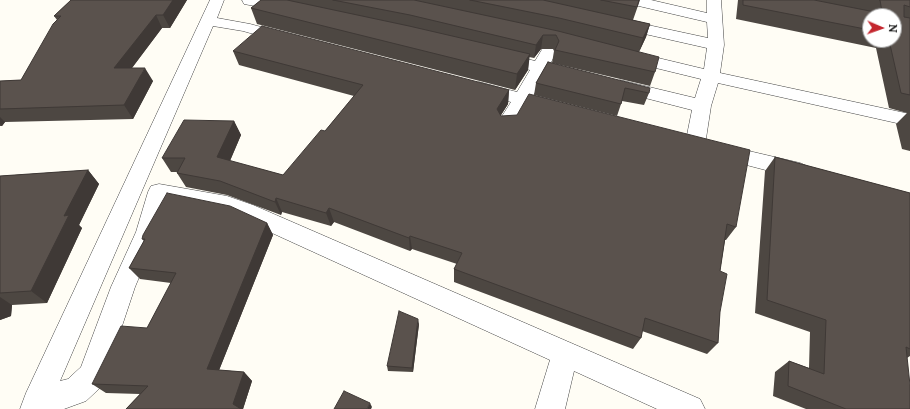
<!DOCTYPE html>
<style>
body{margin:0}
#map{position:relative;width:910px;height:409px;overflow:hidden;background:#fffdf5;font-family:Lora,serif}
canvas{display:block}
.north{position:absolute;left:862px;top:8px;width:40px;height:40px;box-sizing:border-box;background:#fff;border:1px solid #a0a0a0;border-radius:50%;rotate:92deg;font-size:11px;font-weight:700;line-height:16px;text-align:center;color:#111}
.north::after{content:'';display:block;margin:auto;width:14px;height:18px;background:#c4262e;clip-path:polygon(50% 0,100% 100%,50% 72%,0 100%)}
</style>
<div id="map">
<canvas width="910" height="409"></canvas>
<div class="north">N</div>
</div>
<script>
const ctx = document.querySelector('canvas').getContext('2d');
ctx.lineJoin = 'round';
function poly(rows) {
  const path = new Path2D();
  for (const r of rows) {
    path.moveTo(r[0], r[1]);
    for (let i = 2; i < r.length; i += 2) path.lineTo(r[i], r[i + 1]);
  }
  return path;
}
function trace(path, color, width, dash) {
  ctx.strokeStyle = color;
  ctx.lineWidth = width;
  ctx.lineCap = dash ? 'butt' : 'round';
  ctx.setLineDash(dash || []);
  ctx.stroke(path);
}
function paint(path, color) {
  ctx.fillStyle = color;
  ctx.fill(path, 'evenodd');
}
const minor = poly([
 [210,0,224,0,217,18,250,24,291,35,293,38,291,41,285,43,243,31,213,26,60,381,68,379,81,367,111,287,136,232,148,192,151,186,159,184,227,196,253,205,700,399,705,409,657,409,574,371,565,409,535,409,550,360,237,217,167,202,158,232,135,287,102,386,86,401,64,409,20,409,26,393,210,0],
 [242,0,268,0,292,5,294,8,292,11,287,12,244,4,242,0],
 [572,0,586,0,550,64,579,71,582,75,579,79,573,80,545,73,533,96,561,103,563,107,561,111,554,113,527,106,514,129,507,130,500,129,497,124,511,102,473,92,470,88,473,84,479,82,517,92,530,70,494,61,492,57,494,53,500,52,535,61,572,0],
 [624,0,651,0,707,13,707,0,721,0,724,45,720,73,910,114,910,126,718,83,711,106,705,145,702,150,695,152,688,150,685,145,692,110,614,90,611,86,614,82,620,80,695,98,701,79,623,60,621,56,623,52,629,51,704,69,707,48,614,27,612,24,614,21,620,19,708,38,707,22,626,3,624,0],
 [719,144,800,163,807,166,810,171,807,176,800,179,712,156,709,151,712,146,719,144]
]);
trace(minor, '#444', 1);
paint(minor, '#fff');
paint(poly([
 [71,0,187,0,170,28,162,28,132,68,153,81,133,119,5,122,2,126,0,126,0,81,21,80,57,20,54,16],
 [261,0,640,0,633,20,650,24,646,37,639,52,655,72,650,86,552,63,554,51,553,49,541,49,534,58,529,57,528,70,515,90,257,24,251,8],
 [738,0,910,0,910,151,902,149,896,124,907,113,889,108,876,48,736,19],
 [870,16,894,40,870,40],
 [233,51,509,90,508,104,501,115,501,116,736,227,726,240,725,240,720,271,720,312,718,343,707,354,642,331,641,338,633,349,454,282,454,269,457,264,412,249,410,251,334,222,331,226,282,212,281,215,227,195,186,187,177,173,177,172,171,172,162,158,234,121,241,135,230,161,283,175,325,131,354,96,239,65],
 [548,62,649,93,644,105,622,101,617,116,534,95,536,83],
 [775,157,910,193,910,356,907,358,910,409,806,409,773,396,775,372,789,361,809,368,810,332,755,313,765,171],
 [88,170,99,184,79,225,82,228,47,303,12,305,11,316,0,320,0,176],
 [267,223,273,235,219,370,244,372,252,381,243,409,126,409,140,394,106,393,92,384,147,328,171,283,140,279,129,268,144,241,142,239],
 [419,324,413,372,388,371,387,366]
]), '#4d4742');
paint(poly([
 [173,0,187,0,170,28,163,15],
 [156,15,162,28,122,81,114,68],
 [650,24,646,37,639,52,643,38],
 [543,35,541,49,534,58,536,45],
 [530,54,528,70,515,90,517,74],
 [145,68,153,81,133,119,124,105],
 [509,90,508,104,496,123,497,109],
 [0,117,5,122,2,126,0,124],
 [234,121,241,135,225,172,217,157],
 [88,170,99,184,79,225,82,228,47,303,31,291,64,216],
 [276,198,282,212,281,215,275,202],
 [329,208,334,222,331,226,326,213],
 [267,223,273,235,216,378,207,369],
 [410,236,412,249,410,251,409,238],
 [0,297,12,305,11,316,0,320],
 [418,319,419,324,413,372,412,368],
 [244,372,252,381,243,409,238,409,233,404],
 [370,403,372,407,371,409,367,409]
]), '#3f3936');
const building = poly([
 [71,0,173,0,163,15,156,15,114,68,145,68,124,105,0,109,0,81,21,80,53,24,61,16,54,16,71,0],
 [261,0,287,0,409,26,530,54,517,74,251,8,261,0],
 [333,0,414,0,558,31,659,57,655,72,555,50,559,41,556,35,543,35,536,45,410,15,333,0],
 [470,0,543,0,650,24,643,38,559,18,470,0],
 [601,0,639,0,637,7,601,0],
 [743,0,814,0,880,13,882,12,880,0,879,0,910,0,910,7,904,5,904,17,910,18,910,95,901,93,889,40,894,40,894,16,870,16,870,30,743,5,743,0],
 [262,26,509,90,497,109,501,116,517,115,529,94,750,150,736,227,727,224,720,271,727,274,720,312,718,343,645,318,641,338,454,269,462,253,410,236,409,238,329,208,326,213,276,198,275,202,220,181,177,173,185,158,162,158,184,120,234,121,217,157,283,175,321,130,325,131,363,85,233,51,262,26],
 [548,62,650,88,649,93,625,88,621,104,536,83,548,62],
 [775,157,910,193,910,349,906,347,910,385,910,409,846,409,788,386,789,361,824,374,826,320,767,300,775,157],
 [88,170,64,216,69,215,31,291,0,293,0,176,88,170],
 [167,193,230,206,267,223,207,369,244,372,233,404,241,409,126,409,148,386,92,384,121,326,147,328,176,273,129,268,145,239,142,239,143,235,167,193],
 [399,311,418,319,412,368,387,366,399,311],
 [344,391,370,403,367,409,334,409,344,391]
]);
paint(building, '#5a524d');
trace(building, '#3f3936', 1);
</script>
